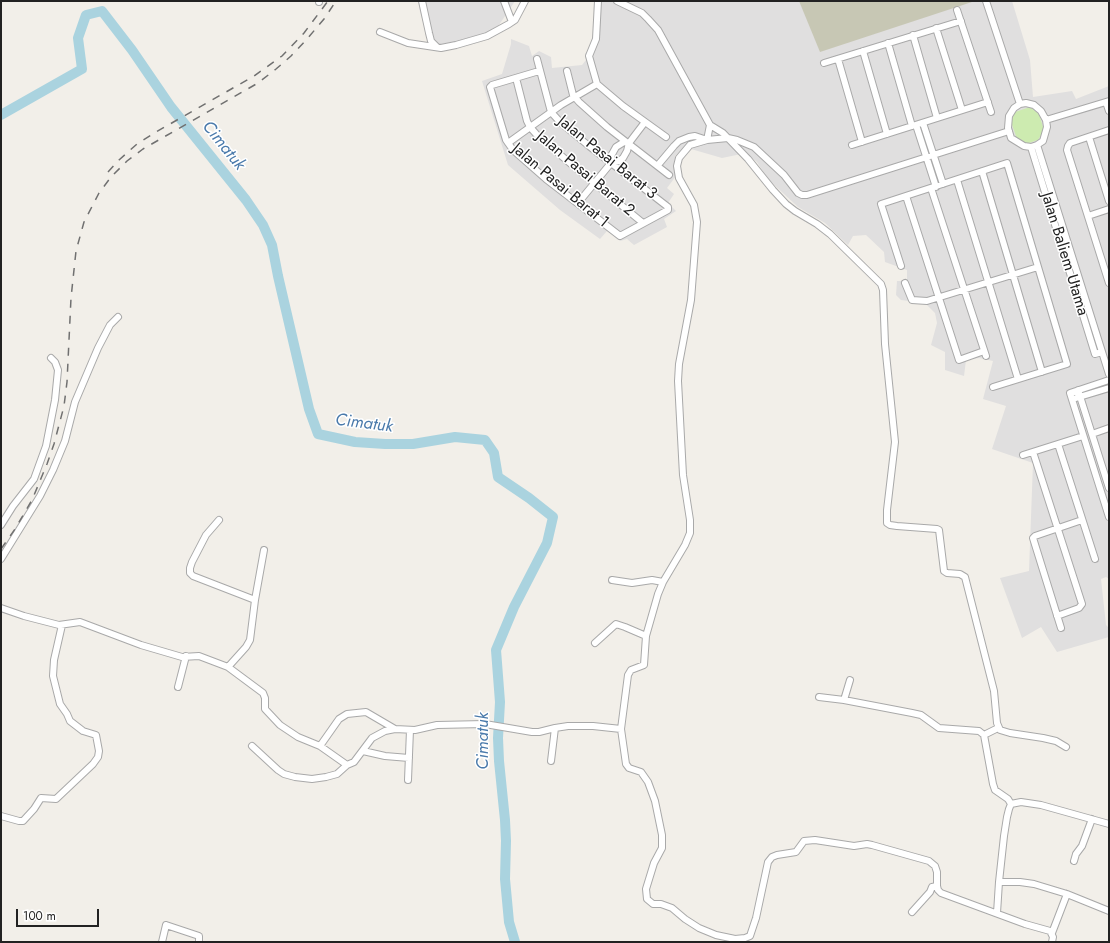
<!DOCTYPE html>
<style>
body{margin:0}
#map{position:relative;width:1110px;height:943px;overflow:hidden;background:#f2efe9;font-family:Jost,sans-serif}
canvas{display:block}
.frame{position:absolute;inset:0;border:2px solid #222;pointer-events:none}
.scale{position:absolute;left:16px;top:909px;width:83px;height:18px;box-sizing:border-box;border:2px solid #222;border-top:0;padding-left:5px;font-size:12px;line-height:14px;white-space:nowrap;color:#222;-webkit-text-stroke:3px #fff;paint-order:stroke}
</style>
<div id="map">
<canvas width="1110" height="943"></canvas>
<div class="frame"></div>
<div class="scale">100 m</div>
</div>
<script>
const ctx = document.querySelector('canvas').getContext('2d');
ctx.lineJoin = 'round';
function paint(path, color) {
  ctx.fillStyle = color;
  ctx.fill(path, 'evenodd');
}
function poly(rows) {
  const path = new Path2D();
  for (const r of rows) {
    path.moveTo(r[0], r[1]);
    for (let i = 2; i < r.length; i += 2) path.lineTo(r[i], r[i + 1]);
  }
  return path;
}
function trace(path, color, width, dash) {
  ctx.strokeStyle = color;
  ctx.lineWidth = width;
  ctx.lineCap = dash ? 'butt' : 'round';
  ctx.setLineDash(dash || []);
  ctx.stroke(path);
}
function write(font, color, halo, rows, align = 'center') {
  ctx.font = font + ' Jost,sans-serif';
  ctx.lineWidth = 3;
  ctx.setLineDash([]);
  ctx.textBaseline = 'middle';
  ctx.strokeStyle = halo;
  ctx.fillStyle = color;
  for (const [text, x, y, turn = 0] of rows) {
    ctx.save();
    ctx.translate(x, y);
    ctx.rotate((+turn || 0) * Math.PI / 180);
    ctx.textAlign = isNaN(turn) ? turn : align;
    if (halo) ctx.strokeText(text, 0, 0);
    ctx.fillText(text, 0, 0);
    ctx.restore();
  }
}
paint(poly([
 [418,1,515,1,499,25,480,37,453,45,430,46,420,12],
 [596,1,1012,1,1030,60,1033,97,1072,91,1076,99,1109,86,1109,579,1106,577,1101,579,1106,625,1109,628,1109,637,1057,652,1041,627,1022,638,1000,578,1029,571,1033,463,992,449,1006,406,983,399,993,361,979,358,966,360,964,376,945,370,945,352,931,345,937,323,935,313,925,303,901,300,896,295,897,281,907,281,907,270,885,262,884,252,866,235,853,236,848,245,825,223,798,207,784,194,767,178,757,162,746,153,722,158,684,147,675,156,676,176,667,188,674,194,668,203,676,211,664,219,667,227,634,245,627,239,620,241,607,231,600,239,560,210,508,165,482,81,502,74,511,44,511,39,529,46,532,56,539,51,551,57,552,68,582,65,586,60,585,54,593,44]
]), '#e0dfdf');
paint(poly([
 [799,1,975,1,820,52]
]), '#c7c7b4');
paint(poly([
 [1030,107,1039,114,1044,130,1038,140,1026,144,1017,139,1011,122,1015,112]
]), '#cdebb0');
trace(poly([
 [1,115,82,69,78,38,86,15,102,11,132,50,171,107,246,200,263,225,272,245,278,276,309,409,318,434,355,442,385,444,413,444,455,437,485,440,494,453,498,477,529,498,553,517,547,543,514,607,496,650,500,702,498,738,499,761,505,820,506,841,505,879,509,922,515,942]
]), '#aad3df', 10);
const street = poly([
 [422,1,429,33,431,41,437,47],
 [504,1,512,22],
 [598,1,596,39,589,56,597,84,623,106,666,137],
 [617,1,642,13,648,19,658,30,710,125,723,133,748,159,773,190,786,204,795,211,817,224,830,234,881,284,883,290,885,344,895,442,887,510,887,523,890,525,897,526,937,529,939,530,944,571,947,573,960,574,965,577,994,691,997,723,1000,730,1010,733,1043,738,1056,741,1066,747],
 [986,1,1020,104],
 [319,2,319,1],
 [957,10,991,112],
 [936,28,962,110],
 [380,32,408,43,441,48,456,45,487,36,509,24,515,20,525,1],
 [913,35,937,118],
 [888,43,912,126],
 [863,51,887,134],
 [537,59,551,112,561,123,589,146,668,207,668,210,620,236,546,179,513,150,506,140,490,87,492,85,539,71],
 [838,59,862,142],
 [824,63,961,21],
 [567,71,573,95,579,102,607,127,669,175],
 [516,78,527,121,530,127,537,135,571,164,643,223],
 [1106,102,1109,111],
 [1026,103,1034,105,1041,111,1046,120,1047,127,1043,141,1037,145,1031,147,1024,146,1011,138,1008,128,1009,116,1014,108,1020,104,1026,103],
 [1046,120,1109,101],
 [923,123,943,184],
 [916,125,936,187],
 [1109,130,1070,143,1068,146,1067,150,1109,283],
 [1089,137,1109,201],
 [508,143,561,105,597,84],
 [852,145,988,102],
 [1037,145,1109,374],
 [1031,147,1095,354,1102,352],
 [611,163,619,161,623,158,627,151,629,143],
 [658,165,674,146,679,141,689,137,695,136,707,140,728,138,737,140,754,147,784,175,798,193,802,195,807,195,1009,131],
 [982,171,1042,372],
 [957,180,1018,379],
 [931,188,986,356],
 [906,196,959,360,984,351],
 [578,203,611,163,611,156,616,147,624,142,629,143,645,122],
 [881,204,1007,163,1067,364,993,387],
 [881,204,901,266],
 [1088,216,1109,209],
 [905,283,912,300,927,301,1038,267],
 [1109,380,1070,393,1109,517],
 [1078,390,1109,488],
 [1076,398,1109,388],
 [1092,434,1109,428],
 [1058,444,1095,559],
 [1033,452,1082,604,1079,608,1057,616],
 [1023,455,1083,436],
 [219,520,206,535,192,562,190,568,190,573,193,576,255,600],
 [1,525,13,506,34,479,46,446,55,400,58,370,55,362,51,358],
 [1,559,40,496,53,470,65,441,75,402,98,348,110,325,118,317],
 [612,580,632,583,652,580,663,582],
 [1,608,24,616,59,625,80,622,141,645,182,657,199,656,228,667,263,693,265,698,265,709,280,725,298,737,320,746,347,765,354,762,372,738,385,731,395,729,415,730,437,725,485,724,532,732,539,732,555,728,568,726,593,726,621,729,626,764,629,768,641,772,648,782,655,801,662,835,662,848,654,863,646,889,647,899,653,904,661,904,672,908,685,919,699,928,716,935,735,939,745,938,750,936,756,918,768,862,772,857,777,855,796,852,804,841,815,840,854,846,867,844,872,845,929,861,935,866,937,872,937,886,938,890,941,893,1025,924,1050,931,1053,937,1052,942],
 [1061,628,1033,538,1035,536,1082,520],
 [595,643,616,624,625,627,646,636],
 [228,667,246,647,250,640,255,600,264,550],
 [178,687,186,656],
 [819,697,844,700,912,713,921,715,939,728,979,731,984,735,993,784,995,790,1008,799,1011,804],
 [844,700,850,680],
 [621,729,628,675,631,670,644,665,646,636,658,594,663,582,685,545,690,533,690,520,683,475,678,381,679,364,691,300,697,222,694,205,679,178,677,166,679,158,690,145,707,140,710,125],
 [984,735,998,728],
 [252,746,278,770,284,774,295,777,312,779,326,777,337,774,347,765],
 [320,746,339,719,347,714,366,712,395,729],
 [363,751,385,756,409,758],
 [551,761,555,728],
 [408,780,410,730],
 [1,816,19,821,23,821,34,809,41,798,56,799,93,764,98,757,99,751,96,735,83,731,70,721,67,714,60,704,53,676,54,660,62,625],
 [1074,861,1076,854,1082,846,1092,819],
 [999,882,1020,882,1034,884,1067,894,1109,911],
 [912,912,930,892,932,887,937,886],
 [997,913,999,882,1004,836,1007,817,1009,809,1011,804,1021,802,1041,805,1109,824],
 [1052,933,1067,894],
 [162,942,166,925,199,936,199,942]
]);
trace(street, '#a9a9a9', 8);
trace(street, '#fff', 6);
trace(poly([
 [108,172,119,160,137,144,156,132,254,76,282,56,304,33,328,1],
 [1,549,15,529,32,500,47,464,54,444,64,406,67,382,71,298,76,251,84,222,99,193,111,177,127,161,143,149,258,83,276,69,291,56,307,39,324,19,336,1]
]), '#707070', 1.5, [8, 8]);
write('16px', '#222', '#fff', [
 ["Jalan Pasai Barat 3",607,158,39],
 ["Jalan Pasai Barat 2",585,174,40],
 ["Jalan Pasai Barat 1",560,186,40],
 ["Jalan Baliem Utama",1064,254,73]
]);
write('italic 17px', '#4a7aab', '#fff', [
 ["Cimatuk",223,146,51],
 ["Cimatuk",364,424,7],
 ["Cimatuk",484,741,-90]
]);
</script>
